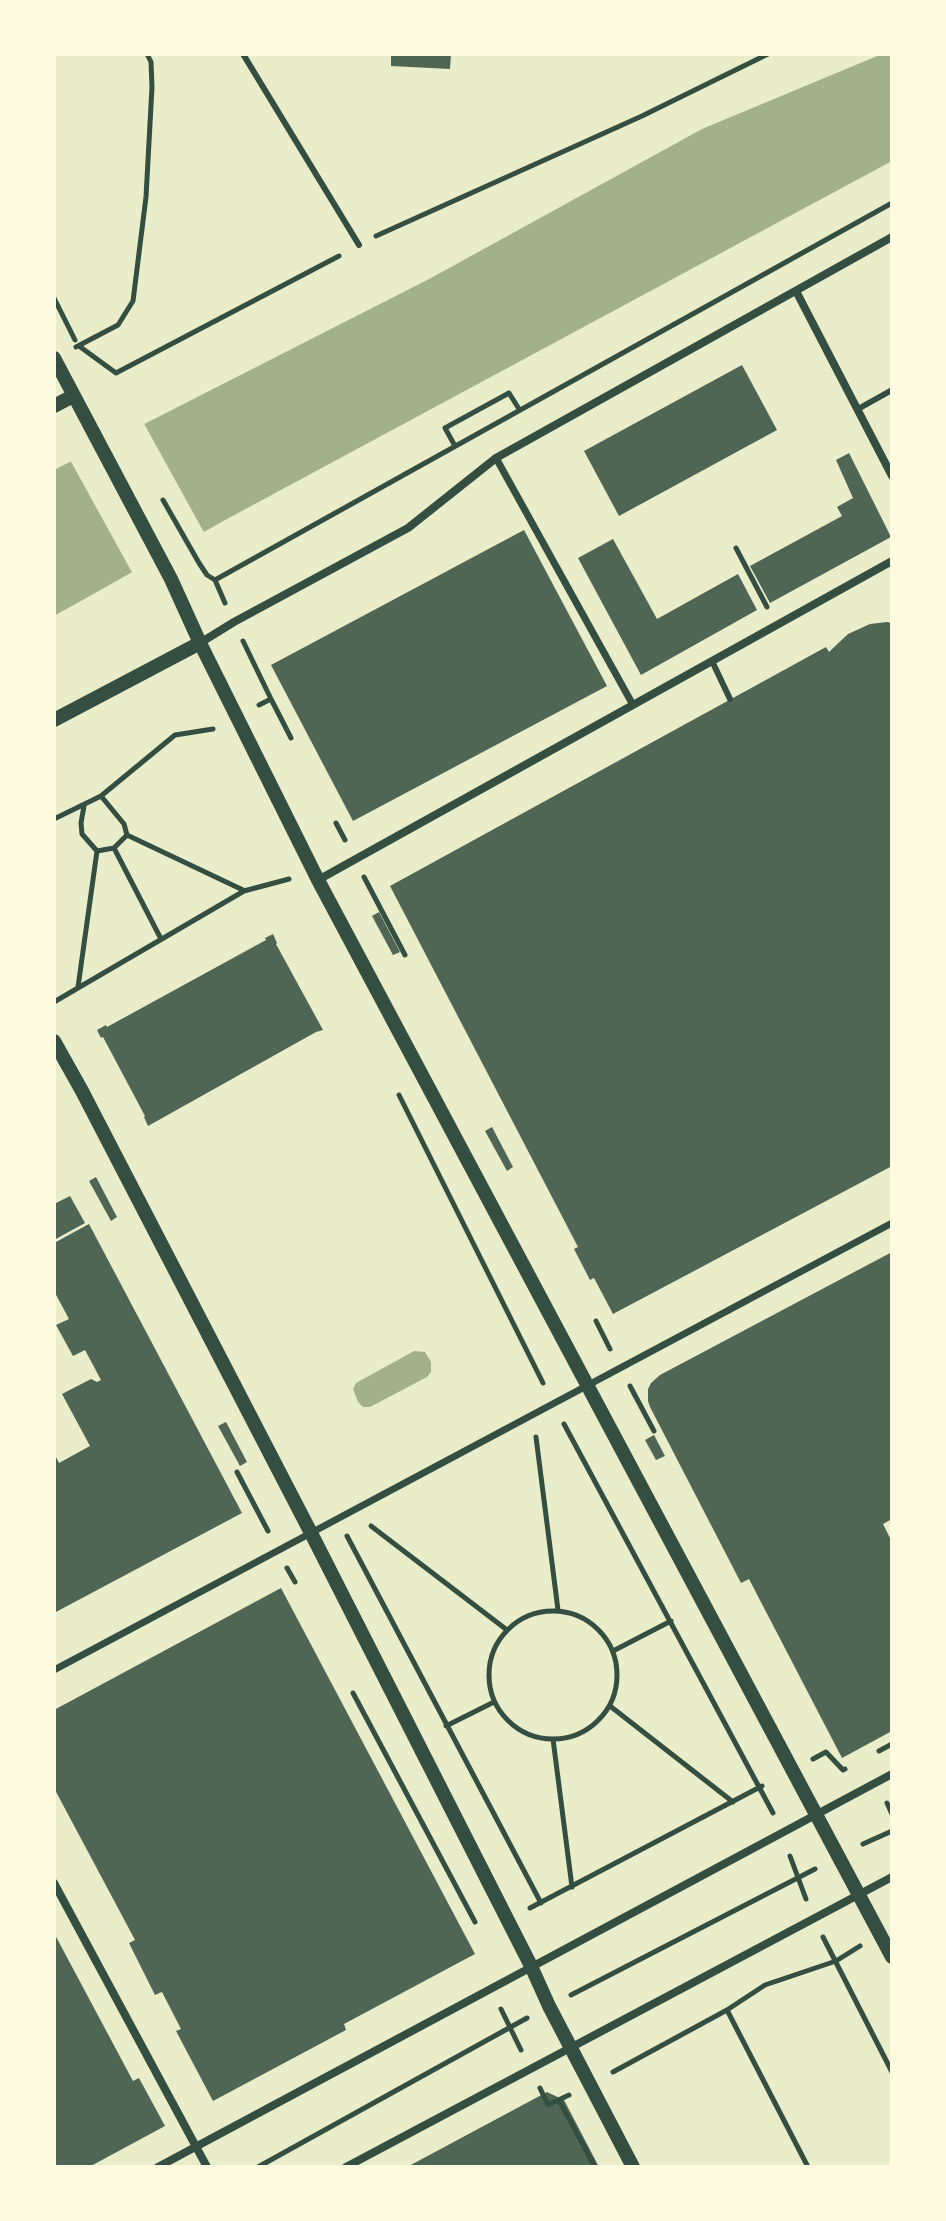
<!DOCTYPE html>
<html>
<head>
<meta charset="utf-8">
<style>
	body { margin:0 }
	#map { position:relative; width:946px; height:2221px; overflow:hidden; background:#e9edc9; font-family:Overpass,sans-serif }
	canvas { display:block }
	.frame { position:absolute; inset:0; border:56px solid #fefae0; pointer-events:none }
</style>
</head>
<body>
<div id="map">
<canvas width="946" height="2221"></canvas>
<div class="frame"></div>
</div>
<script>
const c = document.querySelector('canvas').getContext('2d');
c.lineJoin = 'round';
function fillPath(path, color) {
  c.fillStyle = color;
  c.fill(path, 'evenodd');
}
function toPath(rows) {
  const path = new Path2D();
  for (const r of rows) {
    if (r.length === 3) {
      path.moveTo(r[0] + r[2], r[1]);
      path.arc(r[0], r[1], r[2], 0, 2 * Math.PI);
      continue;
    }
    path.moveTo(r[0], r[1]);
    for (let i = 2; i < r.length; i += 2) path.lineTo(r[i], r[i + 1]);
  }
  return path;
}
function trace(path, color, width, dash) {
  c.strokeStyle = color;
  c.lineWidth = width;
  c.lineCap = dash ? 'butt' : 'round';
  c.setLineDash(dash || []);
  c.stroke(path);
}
fillPath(toPath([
	[882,54,892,54,892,161,227,519,54,616,54,470,431,278,702,129],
	[414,1351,425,1352,431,1362,431,1372,427,1377,370,1407,363,1407,358,1402,353,1389,356,1383]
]), '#a3b18a');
fillPath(toPath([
	[142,420,206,536,134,576,69,458]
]), '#e9edc9');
fillPath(toPath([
	[391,54,451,54,450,69,391,66],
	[742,365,777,430,619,516,584,451],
	[849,453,891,537,770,603,750,566,842,516,837,507,853,498,836,460],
	[524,530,607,686,353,821,271,665],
	[613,539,657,619,738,574,757,610,641,675,578,558],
	[887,622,892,623,892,1166,613,1314,594,1278,590,1280,574,1249,578,1247,390,886,826,647,829,652,848,634,870,624],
	[379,912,400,952,393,955,372,916],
	[273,934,277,943,276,944,323,1030,316,1032,148,1126,144,1117,145,1116,103,1037,101,1038,97,1030,106,1025,107,1027,266,940,265,938],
	[492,1127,513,1167,507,1171,485,1131],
	[96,1177,117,1217,111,1221,89,1181],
	[70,1196,85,1223,54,1240,54,1204],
	[89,1224,242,1513,54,1613,54,1453,59,1463,90,1446,62,1394,91,1379,97,1382,101,1380,85,1350,73,1356,56,1325,69,1319,54,1291,54,1243],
	[892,1252,892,1519,883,1524,892,1542,892,1731,842,1758,749,1579,741,1583,650,1407,648,1401,648,1389,651,1383,660,1375],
	[226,1422,247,1462,240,1466,218,1426],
	[654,1435,665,1456,656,1460,645,1440],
	[281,1588,475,1954,344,2024,346,2030,213,2101,176,2031,181,2029,162,1992,155,1995,129,1943,135,1940,54,1788,54,1710],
	[54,1933,133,2081,139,2078,165,2126,89,2167,54,2167],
	[547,2092,564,2100,599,2167,407,2167]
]), '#4f6655');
trace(toPath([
	[376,236,642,116,768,54],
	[54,298,75,340],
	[79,346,116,373,339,256],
	[76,347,118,325,133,301,146,197,152,87,151,62,147,54],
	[455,446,445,428,509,393,519,409],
	[163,500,199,563,207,575,215,580,225,603],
	[736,548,767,607],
	[215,580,892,203],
	[243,641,271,699,259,705],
	[271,699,291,738],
	[84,806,81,823,82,834,97,851,114,848,127,835,124,824,101,796],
	[54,819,101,796,175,735,213,729],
	[336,823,345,840],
	[127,835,243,890],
	[114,848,161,939],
	[364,877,405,955],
	[78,987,97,851],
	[54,1002,244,891,289,879],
	[399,1095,543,1383],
	[596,1321,610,1349],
	[630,1386,654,1431],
	[564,1424,773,1813],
	[536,1437,558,1610],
	[237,1472,268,1531],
	[371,1526,507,1630],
	[347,1536,541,1903],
	[287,1568,295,1582],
	[553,1675,64],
	[613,1651,671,1621],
	[353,1693,475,1922],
	[610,1706,733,1802],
	[446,1726,494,1702],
	[553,1739,572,1887],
	[879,1751,892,1744],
	[813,1759,826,1752,843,1770,845,1769],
	[887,1803,892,1814],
	[863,1844,892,1831],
	[790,1856,806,1899],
	[530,1908,762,1786],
	[823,1937,892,2072],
	[571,1995,815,1869],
	[501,2009,521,2050],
	[727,2010,808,2167],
	[613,2072,727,2010,765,1985,836,1961,860,1946],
	[540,2088,548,2105,569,2095],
	[559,2100,595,2167],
	[258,2167,527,2018]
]), '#344e41', 5);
trace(toPath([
	[243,54,359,245],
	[858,409,892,390],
	[712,661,730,699]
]), '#344e41', 6);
trace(toPath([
	[496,458,633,705],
	[54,1670,892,1223]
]), '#344e41', 7);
trace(toPath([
	[796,291,892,476],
	[200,643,234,622,408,528,496,458,892,237],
	[318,880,892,561],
	[54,1883,207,2167],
	[158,2167,892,1774],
	[346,2167,892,1877]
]), '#344e41', 8);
trace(toPath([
	[54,358,171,579,200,643,318,880,892,1957],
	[54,406,73,396],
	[54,720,200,643],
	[54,1041,82,1091,311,1533,531,1966,549,2006,633,2167]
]), '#344e41', 14);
</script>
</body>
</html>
